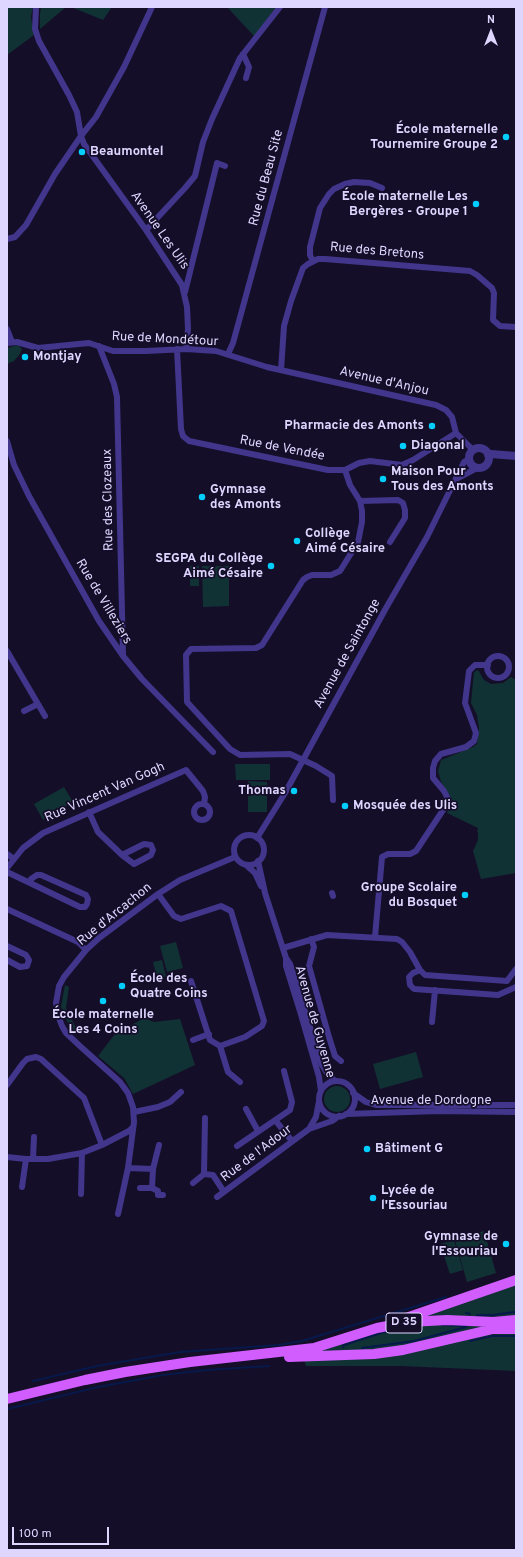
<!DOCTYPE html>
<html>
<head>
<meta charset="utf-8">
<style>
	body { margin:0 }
	#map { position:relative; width:523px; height:1557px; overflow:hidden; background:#150e29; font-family:Overpass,sans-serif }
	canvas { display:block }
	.frame { position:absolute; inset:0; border:8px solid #dfd6ff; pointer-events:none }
	.north { position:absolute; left:471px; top:12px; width:40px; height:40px; -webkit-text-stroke:3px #150e29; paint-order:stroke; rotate:0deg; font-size:11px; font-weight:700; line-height:16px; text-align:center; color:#dfd6ff }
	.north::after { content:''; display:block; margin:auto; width:14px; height:18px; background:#dfd6ff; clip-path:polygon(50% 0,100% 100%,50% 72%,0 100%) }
	.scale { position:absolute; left:12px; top:1527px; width:97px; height:18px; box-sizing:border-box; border:2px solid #dfd6ff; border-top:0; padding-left:5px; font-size:12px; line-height:14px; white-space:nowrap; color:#dfd6ff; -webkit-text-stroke:3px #150e29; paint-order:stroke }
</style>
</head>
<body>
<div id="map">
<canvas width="523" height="1557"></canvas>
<div class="frame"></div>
<div class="north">N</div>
<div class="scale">100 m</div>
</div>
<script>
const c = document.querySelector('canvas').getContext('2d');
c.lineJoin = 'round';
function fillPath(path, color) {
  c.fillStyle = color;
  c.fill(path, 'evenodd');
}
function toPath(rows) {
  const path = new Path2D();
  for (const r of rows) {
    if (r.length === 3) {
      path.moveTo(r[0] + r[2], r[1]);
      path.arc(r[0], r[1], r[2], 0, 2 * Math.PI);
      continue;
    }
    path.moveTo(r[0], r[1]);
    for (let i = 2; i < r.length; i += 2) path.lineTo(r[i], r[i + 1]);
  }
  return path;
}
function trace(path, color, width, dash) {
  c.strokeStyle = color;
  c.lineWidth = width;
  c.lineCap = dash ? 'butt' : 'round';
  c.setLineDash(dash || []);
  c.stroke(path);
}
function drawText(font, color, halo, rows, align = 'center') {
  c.font = font + ' Overpass,sans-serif';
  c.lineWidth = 3.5;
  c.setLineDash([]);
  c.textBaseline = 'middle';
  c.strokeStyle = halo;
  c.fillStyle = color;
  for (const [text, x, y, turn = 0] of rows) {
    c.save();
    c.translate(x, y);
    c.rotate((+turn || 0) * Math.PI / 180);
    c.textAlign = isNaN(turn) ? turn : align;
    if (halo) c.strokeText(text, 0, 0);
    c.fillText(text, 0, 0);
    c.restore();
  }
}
fillPath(toPath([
	[7,7,33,7,31,17,34,35,7,55],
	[41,7,66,7,40,29,40,14],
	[71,7,112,7,103,20],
	[227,7,277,7,254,36],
	[18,345,22,349,20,354,14,361,7,364,7,348],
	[190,566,199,566,199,586,190,586],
	[202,566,229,566,229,606,203,607],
	[478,670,484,680,491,684,503,683,511,677,516,680,516,873,481,879,473,851,478,840,478,833,477,832,478,828,447,813,452,799,441,782,438,771,441,760,473,747,477,744,479,729,477,715,471,703,474,672],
	[235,764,270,764,270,780,236,780],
	[248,781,267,782,267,812,248,812],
	[64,787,73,802,43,820,34,804],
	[176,942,183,968,167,972,160,946],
	[162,960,166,977,157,979,153,962],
	[65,985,69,987,66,1008,77,1030,72,1033,61,1007],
	[144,1018,154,1022,180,1019,195,1065,133,1094,124,1078,98,1056,115,1034],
	[416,1052,423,1077,380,1089,373,1064],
	[337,1099,13],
	[484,1231,496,1273,467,1282,455,1240],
	[454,1240,463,1270,450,1274,440,1244],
	[516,1283,516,1316,414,1319],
	[412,1323,493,1325,402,1347,315,1355,322,1348],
	[516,1333,516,1371,401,1366,306,1366,304,1360,483,1335]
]), '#113234');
trace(toPath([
	[466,1313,470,1314],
	[477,1315,493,1315,515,1312],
	[442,1325,467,1326],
	[470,1341,492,1336,516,1336],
	[343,1347,344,1345,384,1332,418,1326],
	[362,1348,414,1341,466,1327],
	[33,1381,97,1366,180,1352,279,1345,302,1341,446,1297],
	[7,1409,98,1387,163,1375,207,1370,269,1366]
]), '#06194a', 2);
trace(toPath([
	[36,7,35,29,39,41,69,95,77,112,81,136,84,144,146,230,182,285,187,307,188,329,186,349],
	[243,54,249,67,246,78],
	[146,230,185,188,195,176,203,142,212,119,240,58,280,7],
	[7,239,15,237,26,225,55,174,81,136,96,117,124,67,152,7],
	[313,261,310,255,310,247,320,208,329,194,334,189,345,184,354,182,370,183,382,188],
	[185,292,217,163,225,166],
	[7,329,12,342],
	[7,343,17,342,38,348,89,343,113,351,146,351,186,349,216,351,267,367,436,405,446,410,452,417,456,433,473,450],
	[99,346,114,384,117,397,123,655],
	[177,349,181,429,183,436,189,441,328,470,345,470,359,463,370,461,402,465,413,460,456,433],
	[228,354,233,343,325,7],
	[281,370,284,326,291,301,303,268,308,264,318,259,325,259,470,271,477,275,492,288,494,293,493,320,500,326,516,327],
	[7,441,14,465,29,496,99,621,123,656,142,679,213,752],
	[456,479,477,468],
	[360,501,398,500,403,503,405,510,405,518,390,542],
	[7,651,45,716],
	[498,667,11],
	[24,711,38,704],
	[333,800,332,776,316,766,290,754,240,755,230,749,187,702,186,655,191,649,256,648,262,645,303,580,307,577,312,575,331,575,340,571,358,542,362,522,362,511,360,501,350,485,345,470],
	[202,812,8],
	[89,812,98,832,122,855,144,844,151,845,153,850,151,855,134,864,122,855],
	[249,850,15],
	[257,838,285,793,386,608,427,537,464,462,469,459],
	[7,854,14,859],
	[258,861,265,893,286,958,290,964,322,1065,327,1073,335,1081],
	[246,865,255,873,261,886],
	[7,868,23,848,43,833,186,770,203,791,205,797,204,804],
	[7,872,30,883],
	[37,875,41,875,86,895,88,899,87,904,85,907,80,907,30,883,31,879,37,875],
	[332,893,333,896],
	[158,894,174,916,181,919,221,906,231,911,264,1021,262,1026,245,1037,220,1046,210,1040,191,981],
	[7,909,78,942,86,950],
	[375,937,382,857,388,854,410,854,416,851,449,801,444,791,433,778,433,768,435,761,441,754,466,747,474,741,476,733,465,703,469,671,475,665,488,665],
	[311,939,314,947,309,966,329,1037,335,1056,341,1061],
	[7,946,26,955,29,960,27,966,20,967,7,960],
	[283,948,327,935,397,939,402,942,410,952,420,970,425,975,507,981,516,969],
	[286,958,286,966,300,1011,319,1077,321,1091],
	[420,970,413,973,409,977,410,985,414,989,498,995,516,987],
	[432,1022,435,990],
	[193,1040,209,1034],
	[220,1046,228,1072,240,1082],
	[337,1099,18],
	[7,1085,23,1063,27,1059,36,1057,41,1059,84,1098,102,1145],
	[353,1093,366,1102,376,1105,516,1105],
	[246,1109,258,1131],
	[134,1112,158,1107,170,1102,181,1092],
	[346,1114,439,1111,516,1112],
	[205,1118,204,1174,213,1175,224,1192],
	[275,1120,292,1141],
	[309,1129,316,1117,319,1101],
	[237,1146,290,1110,292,1102,284,1071],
	[7,1157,26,1159,48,1159,82,1153,102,1145,129,1131,132,1128],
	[33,1159,34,1137],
	[128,1168,153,1169],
	[193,1183,204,1174],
	[22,1187,26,1159],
	[140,1188,152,1188,153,1169,159,1145],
	[152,1188,158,1191,158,1195,163,1195],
	[81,1194,82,1153],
	[217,1197,309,1129,332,1121,339,1116],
	[118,1214,128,1168,134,1122,133,1107,128,1093,120,1082,81,1047,66,1033,62,1026,59,1018,56,1003,59,986,64,977,86,950,99,938,158,894,180,880,235,857]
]), '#41368b', 6);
trace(toPath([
	[479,458,10],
	[488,455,491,454,516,456]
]), '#41368b', 8);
trace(toPath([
	[406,1318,516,1280],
	[289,1357,374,1354,403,1350,493,1329,516,1329],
	[7,1399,85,1380,125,1372,190,1362,314,1348,377,1328,409,1322,447,1320,493,1322,516,1320]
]), '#d15dff', 10);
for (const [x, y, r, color] of [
	[506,137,4,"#02ceff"],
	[82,152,4,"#02ceff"],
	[476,204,4,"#02ceff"],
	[25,357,4,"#02ceff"],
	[432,426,4,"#02ceff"],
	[403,446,4,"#02ceff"],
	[383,479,4,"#02ceff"],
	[202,497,4,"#02ceff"],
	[297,541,4,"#02ceff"],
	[271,566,4,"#02ceff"],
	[294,791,4,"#02ceff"],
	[345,806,4,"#02ceff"],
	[465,895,4,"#02ceff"],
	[122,986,4,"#02ceff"],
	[103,1001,4,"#02ceff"],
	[367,1149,4,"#02ceff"],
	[373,1198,4,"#02ceff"],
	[506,1244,4,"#02ceff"]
]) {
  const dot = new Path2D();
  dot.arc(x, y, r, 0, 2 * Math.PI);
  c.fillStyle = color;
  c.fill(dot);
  trace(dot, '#150e29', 1.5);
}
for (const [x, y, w] of [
	[404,1323,36]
]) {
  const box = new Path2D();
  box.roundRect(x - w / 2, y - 10, w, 20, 3);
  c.fillStyle = '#150e29';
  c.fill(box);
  trace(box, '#dfd6ff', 1);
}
drawText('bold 12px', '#dfd6ff', null, [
	["D 35",404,1323]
]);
drawText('bold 13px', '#dfd6ff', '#150e29', [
	["École maternelle",498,130,"right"],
	["Tournemire Groupe 2",498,145,"right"],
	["Beaumontel",90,152],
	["École maternelle Les",468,197,"right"],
	["Bergères - Groupe 1",468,212,"right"],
	["Montjay",33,357],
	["Pharmacie des Amonts",424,426,"right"],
	["Diagonal",411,446],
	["Maison Pour",391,472],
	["Tous des Amonts",391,487],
	["Gymnase",210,490],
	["des Amonts",210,505],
	["Collège",305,534],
	["Aimé Césaire",305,549],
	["SEGPA du Collège",263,559,"right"],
	["Aimé Césaire",263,574,"right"],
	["Thomas",286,791,"right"],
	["Mosquée des Ulis",353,806],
	["Groupe Scolaire",457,888,"right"],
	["du Bosquet",457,903,"right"],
	["École des",130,979],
	["Quatre Coins",130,994],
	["École maternelle",103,1015,"center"],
	["Les 4 Coins",103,1030,"center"],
	["Bâtiment G",375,1149],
	["Lycée de",381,1191],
	["l'Essouriau",381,1206],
	["Gymnase de",498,1237,"right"],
	["l'Essouriau",498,1252,"right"]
], 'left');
drawText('13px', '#dfd6ff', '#150e29', [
	["Rue du Beau Site",267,178,-75],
	["Avenue Les Ulis",159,231,55],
	["Rue des Bretons",377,252,5],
	["Rue de Mondétour",165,340,3],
	["Avenue d'Anjou",384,382,13],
	["Rue de Vendée",282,449,11],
	["Rue des Clozeaux",109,500,-91],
	["Rue de Villeziers",103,602,59],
	["Avenue de Saintonge",348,654,-61],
	["Rue Vincent Van Gogh",105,793,-24],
	["Rue d'Arcachon",115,915,-39],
	["Avenue de Guyenne",314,1022,74],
	["Avenue de Dordogne",431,1101],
	["Rue de l'Adour",257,1154,-37]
]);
</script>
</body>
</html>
